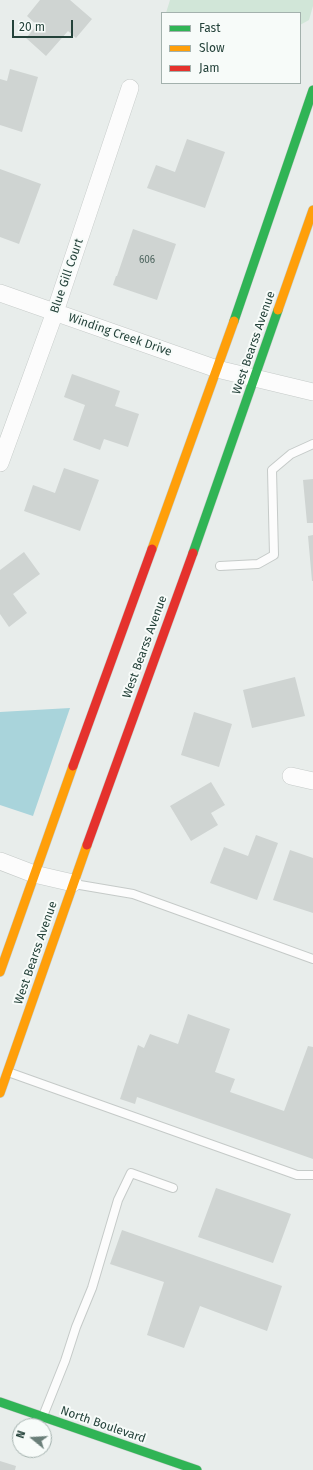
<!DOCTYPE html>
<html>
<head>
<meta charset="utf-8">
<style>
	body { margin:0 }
	#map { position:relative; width:313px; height:1470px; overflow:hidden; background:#e8edeb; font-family:"Fira Sans",sans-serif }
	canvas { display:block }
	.legend { position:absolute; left:161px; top:12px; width:140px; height:72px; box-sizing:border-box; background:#f7fbf9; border:1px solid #a3b1ad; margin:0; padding:5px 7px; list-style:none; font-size:12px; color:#24423a }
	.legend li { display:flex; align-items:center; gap:8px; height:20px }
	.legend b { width:20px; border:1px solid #a3b1ad }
	.north { position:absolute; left:12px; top:1418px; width:40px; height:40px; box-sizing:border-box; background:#f7fbf9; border:1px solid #a3b1ad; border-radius:50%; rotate:288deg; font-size:11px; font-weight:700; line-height:16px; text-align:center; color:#24423a }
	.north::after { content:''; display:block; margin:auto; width:14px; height:18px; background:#697e78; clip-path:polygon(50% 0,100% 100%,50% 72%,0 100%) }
	.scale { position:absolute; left:12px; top:20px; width:61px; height:18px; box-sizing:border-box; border:2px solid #24423a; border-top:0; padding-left:5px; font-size:12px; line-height:14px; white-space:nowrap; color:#24423a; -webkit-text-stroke:3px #f7fbf9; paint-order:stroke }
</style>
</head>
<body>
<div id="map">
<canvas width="313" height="1470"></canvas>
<ul class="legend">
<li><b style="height:5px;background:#30b455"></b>Fast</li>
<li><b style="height:5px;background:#ff9f0a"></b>Slow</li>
<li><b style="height:5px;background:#e5322d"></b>Jam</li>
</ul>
<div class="north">N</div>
<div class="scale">20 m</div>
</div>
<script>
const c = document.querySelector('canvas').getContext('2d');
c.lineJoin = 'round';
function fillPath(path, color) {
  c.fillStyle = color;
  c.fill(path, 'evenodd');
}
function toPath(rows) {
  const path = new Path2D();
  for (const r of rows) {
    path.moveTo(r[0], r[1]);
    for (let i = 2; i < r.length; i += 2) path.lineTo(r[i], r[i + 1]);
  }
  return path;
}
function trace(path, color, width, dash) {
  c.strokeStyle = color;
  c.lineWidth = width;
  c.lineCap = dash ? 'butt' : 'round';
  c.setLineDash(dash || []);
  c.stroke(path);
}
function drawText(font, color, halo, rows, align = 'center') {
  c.font = font + ' "Fira Sans",sans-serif';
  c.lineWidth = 4;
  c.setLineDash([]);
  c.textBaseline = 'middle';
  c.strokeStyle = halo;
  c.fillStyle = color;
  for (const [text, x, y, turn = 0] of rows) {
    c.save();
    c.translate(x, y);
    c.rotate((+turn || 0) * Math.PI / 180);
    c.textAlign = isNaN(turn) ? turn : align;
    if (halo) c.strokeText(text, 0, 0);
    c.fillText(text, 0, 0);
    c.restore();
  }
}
fillPath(toPath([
	[170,0,313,0,313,6,309,20,300,25,300,13,166,13]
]), '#d1e6d8');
fillPath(toPath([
	[70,708,33,816,0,805,0,712]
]), '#a9d4db');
fillPath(toPath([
	[40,0,70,0,92,19,76,38,68,31,46,56,26,38,37,25,27,16],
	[10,69,38,77,22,132,0,125,0,79,7,81],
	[187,139,225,152,205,208,147,188,156,165,175,172],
	[0,169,41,184,19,244,0,237],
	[133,229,176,244,157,300,113,285,116,276,117,276],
	[72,374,120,391,115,406,139,414,128,447,104,439,100,450,73,440,85,405,64,397],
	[64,468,99,480,80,531,24,511,33,485,55,493],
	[313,479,313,523,307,523,303,480],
	[313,535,313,581,312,581,308,536],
	[24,552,40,574,13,594,27,613,9,627,0,614,0,570],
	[295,677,305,716,252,728,243,690],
	[194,712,232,724,219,767,181,755],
	[211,782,225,805,211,813,218,825,191,841,170,806],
	[256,835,278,843,257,900,210,883,224,847,248,856],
	[290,850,313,858,313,913,273,900],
	[188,1014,230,1029,215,1072,235,1079,230,1092,284,1111,308,1046,313,1047,313,1159,137,1097,135,1104,120,1099,138,1045,144,1048,150,1034,178,1044],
	[216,1188,291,1214,273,1263,198,1237],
	[122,1230,282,1286,267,1331,200,1306,184,1348,147,1335,164,1282,110,1264],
	[0,1461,16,1466,15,1470,0,1470]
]), '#cfd4d2');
const lane = toPath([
	[220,566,258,564,274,555,272,470,291,454,313,444],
	[74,884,133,894,313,959],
	[8,1072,297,1175,313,1175],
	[43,1416,65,1361,76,1327,92,1288,118,1200,131,1173,173,1188]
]);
const street = toPath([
	[0,293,217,369,313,392],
	[0,463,55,312,130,88],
	[291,776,313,781],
	[0,861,34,874,73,883]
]);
const fast = toPath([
	[234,321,313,90],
	[193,553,278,310],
	[0,1402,197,1470]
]);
const slow = toPath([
	[278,310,313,210],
	[152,549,234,321],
	[0,972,73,766],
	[0,1093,87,845]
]);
const jam = toPath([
	[73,766,152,549],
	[87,845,193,553]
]);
trace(lane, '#c5cac8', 10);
trace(street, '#c5cac8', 18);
trace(fast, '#c3cbc8', 10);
trace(slow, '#c3cbc8', 10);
trace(jam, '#c3cbc8', 10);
trace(lane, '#fcfcfc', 8);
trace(street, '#fcfcfc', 17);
trace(fast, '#30b455', 9);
trace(slow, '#ff9f0a', 9);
trace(jam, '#e5322d', 9);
drawText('10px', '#506761', null, [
	["606",147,260]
]);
drawText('12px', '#24423a', '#f7fbf9', [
	["Blue Gill Court",67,276,-71],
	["Winding Creek Drive",120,335,19],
	["West Bearss Avenue",254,343,-71],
	["West Bearss Avenue",145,647,-70],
	["West Bearss Avenue",36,953,-71],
	["North Boulevard",103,1425,19]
]);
</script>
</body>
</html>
